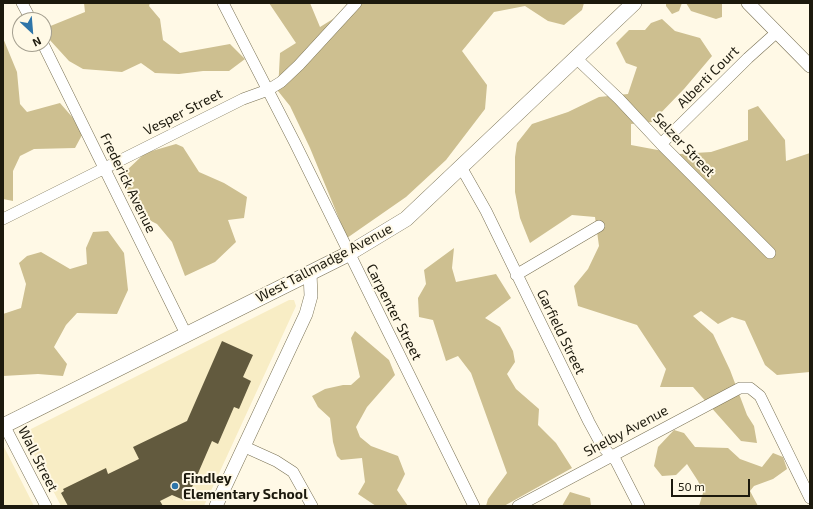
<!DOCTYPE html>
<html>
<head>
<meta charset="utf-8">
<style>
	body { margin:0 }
	#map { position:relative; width:813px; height:509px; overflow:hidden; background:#fff9e6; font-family:"Exo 2",sans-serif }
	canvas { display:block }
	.frame { position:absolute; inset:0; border:4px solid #1c190d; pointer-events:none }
	.north { position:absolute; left:12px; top:12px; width:40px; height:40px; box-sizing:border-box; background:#fff9e6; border:1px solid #a49f8f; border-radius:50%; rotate:154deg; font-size:11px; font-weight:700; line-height:16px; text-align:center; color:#1c190d }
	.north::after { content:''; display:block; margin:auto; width:14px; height:18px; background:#2e75a9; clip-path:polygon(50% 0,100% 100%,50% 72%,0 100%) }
	.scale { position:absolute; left:671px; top:479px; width:79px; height:18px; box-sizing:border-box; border:2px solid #1c190d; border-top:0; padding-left:5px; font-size:12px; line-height:14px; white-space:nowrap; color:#1c190d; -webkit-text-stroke:3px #fff9e6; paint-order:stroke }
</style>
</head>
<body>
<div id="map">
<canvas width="813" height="509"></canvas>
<div class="frame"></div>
<div class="north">N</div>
<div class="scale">50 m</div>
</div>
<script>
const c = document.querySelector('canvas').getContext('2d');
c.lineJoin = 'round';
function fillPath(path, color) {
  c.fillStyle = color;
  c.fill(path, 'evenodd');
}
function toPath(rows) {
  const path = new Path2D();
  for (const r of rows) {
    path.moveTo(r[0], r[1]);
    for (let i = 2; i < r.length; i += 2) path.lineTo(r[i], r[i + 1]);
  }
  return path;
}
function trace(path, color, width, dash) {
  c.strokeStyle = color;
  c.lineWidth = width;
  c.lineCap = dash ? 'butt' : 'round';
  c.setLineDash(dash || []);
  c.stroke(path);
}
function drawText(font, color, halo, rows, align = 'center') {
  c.font = font + ' "Exo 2",sans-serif';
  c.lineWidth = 4;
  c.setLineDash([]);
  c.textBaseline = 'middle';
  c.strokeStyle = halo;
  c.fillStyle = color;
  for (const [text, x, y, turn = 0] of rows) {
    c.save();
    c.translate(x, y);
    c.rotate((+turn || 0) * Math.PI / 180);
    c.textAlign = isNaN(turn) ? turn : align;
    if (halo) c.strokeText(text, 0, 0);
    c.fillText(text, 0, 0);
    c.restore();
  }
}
fillPath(toPath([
	[289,300,294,300,296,306,204,506,61,506,23,433],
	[3,444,4,447,34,506,3,506]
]), '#f8edc5');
fillPath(toPath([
	[84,3,150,3,149,6,160,19,163,40,180,53,230,44,245,59,229,71,203,71,179,74,155,73,141,63,122,72,83,69,69,61,48,38,48,27,85,12],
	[269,3,310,3,320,27,359,3,584,3,582,10,564,25,548,21,525,6,494,12,462,51,487,85,485,109,446,160,406,197,347,238,310,148,290,106,278,91,280,53,296,43],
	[666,3,682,3,679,11,672,14,666,6],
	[686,3,722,3,722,17,716,19,691,11],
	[662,19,675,31,700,38,712,56,684,89,652,122,631,124,631,145,679,154,711,152,748,140,748,110,758,106,785,140,786,161,810,153,810,372,777,375,765,365,745,321,732,317,718,324,701,311,693,316,713,334,730,370,747,415,754,426,757,443,741,441,693,387,660,387,666,369,637,325,578,306,574,286,588,269,599,246,595,217,572,215,530,243,520,218,515,192,515,157,517,143,532,124,568,112,599,97,628,94,637,67,626,63,616,43,629,30,645,30,651,23],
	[3,38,17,72,20,104,27,112,60,103,73,118,82,135,75,148,34,149,20,156,13,171,13,201,3,199],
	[176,144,183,147,199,172,224,183,247,197,244,218,228,220,236,242,215,262,185,276,172,242,157,224,143,217,134,208,125,189,124,173,145,153],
	[108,231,124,253,128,290,117,314,77,313,66,325,54,347,67,364,63,376,38,374,3,376,3,314,21,308,26,284,19,263,27,256,41,252,70,269,87,264,86,248,93,232],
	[454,248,452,268,456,282,496,274,511,298,485,318,500,327,513,351,515,362,507,374,516,389,539,409,538,425,556,443,572,468,504,506,486,506,488,499,507,473,471,373,458,356,446,361,433,320,419,317,418,298,426,284,424,270],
	[355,331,389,360,395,375,367,407,356,427,360,437,371,446,398,456,405,474,397,490,408,506,376,506,358,494,365,482,362,458,341,460,337,456,333,442,330,418,318,407,312,396,325,389,343,385,351,385,360,377,351,338],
	[674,430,684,433,695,447,728,448,740,459,762,467,773,453,783,457,787,469,773,479,754,486,750,491,758,506,699,506,703,493,698,481,687,464,676,475,662,476,654,466,658,447],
	[570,492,590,498,591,506,562,506]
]), '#cdbf90');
fillPath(toPath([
	[222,341,253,355,243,377,251,381,239,409,234,407,218,444,212,441,186,501,172,495,160,501,163,506,68,506,61,493,64,491,63,489,106,468,108,474,139,459,133,447,187,421]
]), '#625a3e');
const minor = toPath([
	[22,3,31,20],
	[223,3,295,143,474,506],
	[43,44,186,334],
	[577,59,619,99,661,144,770,253],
	[661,144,748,58,777,32],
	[461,167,486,211,589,422,602,446,616,461,639,506],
	[3,219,243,99,268,90,281,82,299,65,356,3],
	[516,275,599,226],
	[4,425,46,506],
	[245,447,276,461,293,472,312,506],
	[518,506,740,388,750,388,760,396,810,498]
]);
const tertiary = toPath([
	[748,3,810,66],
	[216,506,306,314,311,296,310,273]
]);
const secondary = toPath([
	[3,426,310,273,348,254,406,219,634,3]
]);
trace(minor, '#797154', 12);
trace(tertiary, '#797154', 14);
trace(secondary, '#797154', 16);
trace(minor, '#fff', 11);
trace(tertiary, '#fff', 13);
trace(secondary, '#fff', 15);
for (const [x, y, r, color] of [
	[175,486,4,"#2e75a9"]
]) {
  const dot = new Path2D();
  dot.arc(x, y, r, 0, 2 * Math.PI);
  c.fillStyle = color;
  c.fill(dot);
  trace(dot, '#fff9e6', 1.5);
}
drawText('14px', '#1c190d', '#fff9e6', [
	["Alberti Court",708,77,-45],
	["Vesper Street",183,112,-27],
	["Selzer Street",684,145,46],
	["Frederick Avenue",128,183,64],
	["West Tallmadge Avenue",324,263,-28],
	["Carpenter Street",394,312,63],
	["Garfield Street",561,332,64],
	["Shelby Avenue",626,431,-28],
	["Wall Street",38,459,63]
]);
drawText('bold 14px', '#1c190d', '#fff9e6', [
	["Findley",183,478],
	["Elementary School",183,494]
], 'left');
</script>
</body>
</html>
